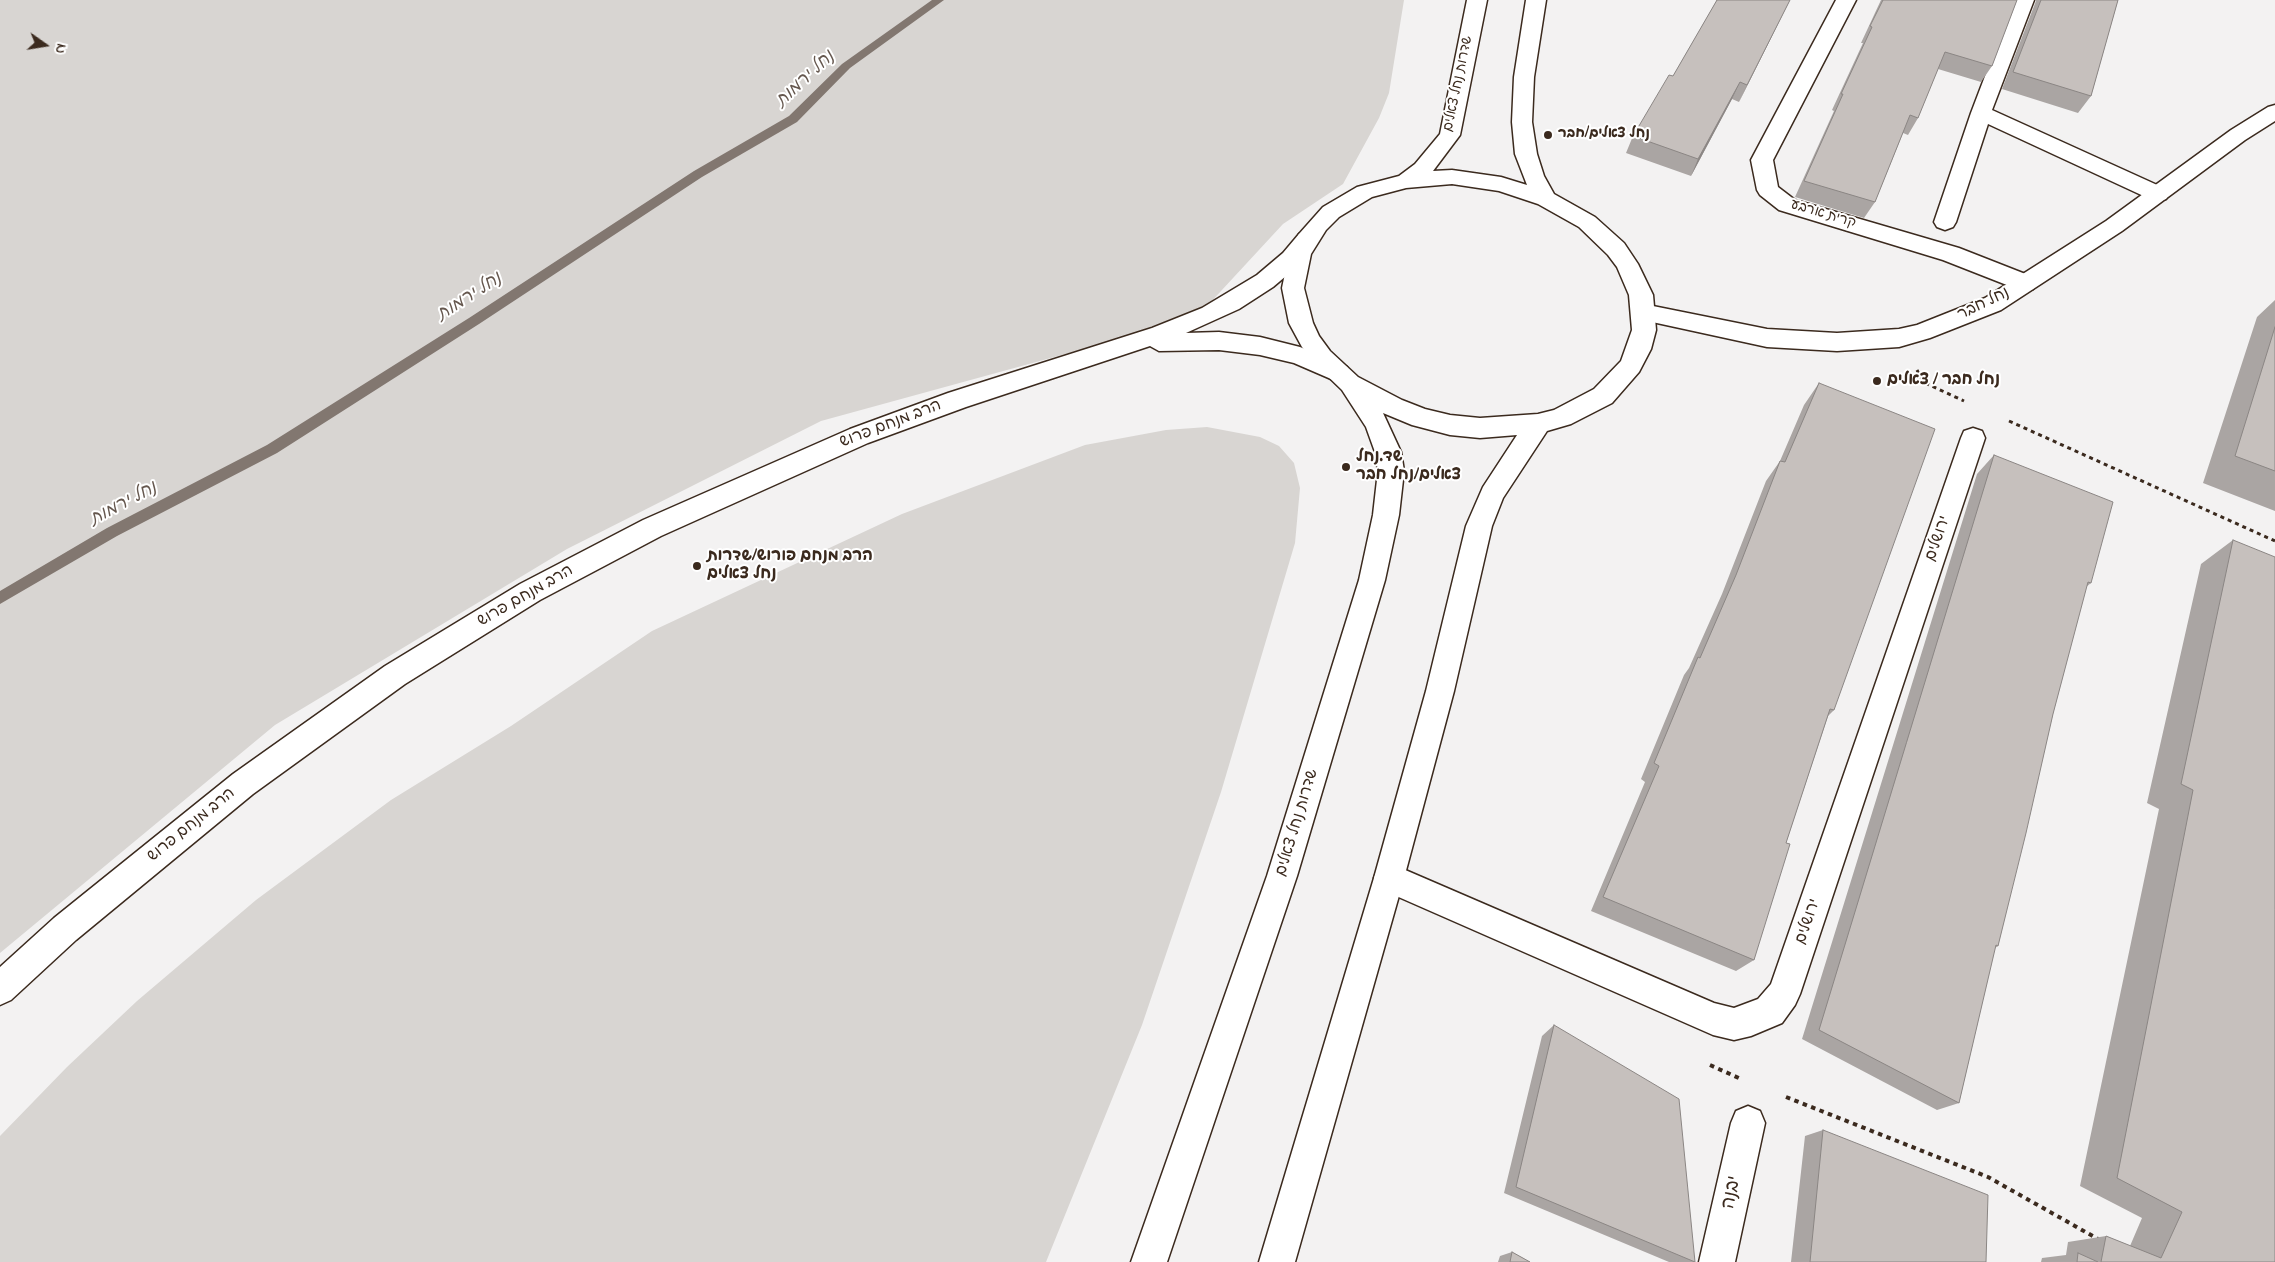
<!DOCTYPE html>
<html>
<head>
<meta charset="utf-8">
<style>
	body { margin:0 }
	#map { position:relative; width:2275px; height:1262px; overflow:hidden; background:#f3f2f2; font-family:"Indie Flower",sans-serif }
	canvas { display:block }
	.north { position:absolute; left:20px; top:20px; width:50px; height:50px; -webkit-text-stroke:4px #fff; paint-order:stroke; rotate:103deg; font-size:14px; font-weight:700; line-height:20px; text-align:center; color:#3b2a1e }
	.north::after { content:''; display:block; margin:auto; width:18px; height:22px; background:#3b2a1e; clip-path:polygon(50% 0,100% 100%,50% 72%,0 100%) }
</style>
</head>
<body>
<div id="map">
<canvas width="2275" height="1262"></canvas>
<div class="north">N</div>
</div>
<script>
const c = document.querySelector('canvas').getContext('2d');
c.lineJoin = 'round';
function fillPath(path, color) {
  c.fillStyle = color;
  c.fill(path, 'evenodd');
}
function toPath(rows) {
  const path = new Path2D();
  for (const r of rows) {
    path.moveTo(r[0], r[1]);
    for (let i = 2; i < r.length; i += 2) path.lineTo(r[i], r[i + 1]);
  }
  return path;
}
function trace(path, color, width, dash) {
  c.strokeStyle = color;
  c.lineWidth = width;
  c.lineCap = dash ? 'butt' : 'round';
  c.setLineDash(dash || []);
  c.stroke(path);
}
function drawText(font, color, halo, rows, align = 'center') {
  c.font = font + ' "Indie Flower","Playpen Sans Hebrew",sans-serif';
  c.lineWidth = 4;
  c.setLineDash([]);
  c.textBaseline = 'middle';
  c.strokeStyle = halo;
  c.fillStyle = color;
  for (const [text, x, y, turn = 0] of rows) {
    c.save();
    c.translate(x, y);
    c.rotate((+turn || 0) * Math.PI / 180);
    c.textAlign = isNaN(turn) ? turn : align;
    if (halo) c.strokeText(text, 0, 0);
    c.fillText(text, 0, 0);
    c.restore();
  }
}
fillPath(toPath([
	[0,0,1404,0,1389,93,1379,118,1343,184,1283,224,1209,304,1120,339,821,421,567,549,275,725,0,953],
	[1207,427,1260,437,1279,446,1294,463,1300,488,1295,543,1221,792,1142,1025,1046,1262,0,1262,0,1136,67,1067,137,1001,256,900,391,800,511,726,652,631,902,514,1085,445,1166,430]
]), '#d8d5d2');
fillPath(toPath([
	[932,0,944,0,850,68,797,122,702,177,479,324,277,453,117,536,0,604,0,591,107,528,267,445,469,318,694,171,789,116,842,64,932,0]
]), '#827770');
const service = toPath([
	[1973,428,1982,431,1985,438,1800,994,1795,1005,1782,1023,1751,1036,1734,1040,1713,1035,1378,888,1374,878,1378,868,1389,863,1714,1003,1734,1008,1758,999,1771,984,1961,438,1964,431,1973,428]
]);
const minor = toPath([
	[1836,0,1856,0,1773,160,1778,187,1795,200,1959,248,2033,277,2036,283,2033,289,2025,291,2017,289,1943,260,1779,210,1760,195,1757,190,1751,160,1836,0],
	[2014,0,2034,0,1992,110,2166,189,2169,194,2166,199,2158,201,2150,199,1988,124,1956,222,1953,227,1945,230,1937,227,1934,222,1971,113,2014,0],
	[1748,1106,1760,1111,1765,1123,1735,1262,1699,1262,1731,1123,1736,1111,1748,1106]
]);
const tertiary = toPath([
	[2275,105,2275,121,2245,140,2122,231,2001,310,1930,338,1899,347,1837,351,1767,347,1643,320,1635,318,1631,312,1635,306,1643,304,1767,329,1837,333,1899,329,1917,325,1985,298,2106,221,2231,130,2268,107,2275,105],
	[1307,231,1315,234,1318,239,1315,244,1299,265,1273,287,1239,309,1186,333,1219,332,1260,337,1300,347,1347,367,1350,373,1347,379,1338,382,1294,363,1260,355,1219,350,1159,351,1150,346,966,407,868,443,661,536,540,600,405,684,253,794,76,940,11,1000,0,1005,0,967,54,918,233,774,385,666,520,584,643,520,850,429,948,393,1152,328,1202,308,1257,275,1283,253,1299,234,1307,231]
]);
const secondary = toPath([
	[1467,0,1487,0,1460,135,1433,171,1452,170,1501,177,1527,185,1515,154,1512,122,1514,77,1526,0,1546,0,1534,77,1532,122,1537,154,1544,176,1554,194,1595,217,1624,243,1638,264,1653,295,1656,330,1651,349,1639,372,1612,403,1571,424,1547,431,1503,498,1492,526,1454,691,1404,878,1295,1262,1259,1262,1374,878,1426,691,1466,526,1483,487,1517,435,1480,438,1450,435,1412,425,1383,413,1401,452,1404,471,1399,515,1385,580,1297,876,1167,1262,1131,1262,1267,876,1359,580,1373,515,1378,471,1375,452,1366,427,1342,390,1314,363,1302,347,1289,323,1282,288,1289,254,1299,234,1323,207,1357,187,1399,176,1415,164,1440,134,1467,0],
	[1452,184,1499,191,1538,204,1579,227,1608,255,1617,267,1629,295,1632,330,1621,361,1594,389,1554,410,1538,414,1480,418,1450,415,1425,409,1402,400,1358,377,1330,351,1319,336,1313,323,1304,288,1311,254,1326,230,1339,217,1372,197,1406,188,1452,184]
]);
trace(service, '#3b2a1e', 3);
trace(minor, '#3b2a1e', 3);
trace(tertiary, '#3b2a1e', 3);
trace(secondary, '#3b2a1e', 3);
trace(toPath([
	[1917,370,1923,382,1964,401],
	[2009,421,2275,541]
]), '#3b2a1e', 3, [4, 4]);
trace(toPath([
	[1710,1065,1741,1079],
	[1786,1097,1988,1177,2098,1239]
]), '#3b2a1e', 4, [4.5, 4.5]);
fillPath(service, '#fff');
fillPath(minor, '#fff');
fillPath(tertiary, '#fff');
fillPath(secondary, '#fff');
fillPath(toPath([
	[1717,0,1790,0,1739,102,1732,99,1691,176,1626,153,1633,136,1673,76],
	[1881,0,2017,0,1992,66,1981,82,1938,69,1918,118,1908,135,1903,133,1875,202,1864,218,1795,197,1834,111,1832,110,1863,43,1861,43],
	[2035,0,2118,0,2091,96,2078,113,2002,89,2036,1],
	[2275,300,2275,511,2203,483,2257,317],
	[1819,383,1834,710,1828,716,1786,843,1754,960,1736,971,1591,911,1645,782,1641,779,1684,675,1689,668,1722,594,1766,481,1780,461,1804,405],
	[1994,455,2091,583,2086,587,2053,714,1998,946,1995,948,1959,1103,1937,1110,1802,1039,1977,474],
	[2233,540,2275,1262,2041,1262,2042,1258,2066,1255,2068,1242,2106,1236,2130,1246,2142,1218,2080,1186,2159,809,2147,803,2201,564],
	[1554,1025,1695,1262,1669,1262,1504,1193,1542,1036],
	[1823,1130,1986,1262,1791,1262,1805,1136],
	[1512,1252,1530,1262,1498,1262,1500,1256]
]), '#aaa5a3');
fillPath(toPath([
	[1790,0,1739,102,1747,85],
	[1740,82,1732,99,1691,176,1698,159]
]), '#8b8684');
const building = toPath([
	[1717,0,1790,0,1747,85,1740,82,1698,159,1633,136,1669,75,1673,76,1717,0],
	[1883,0,2017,0,1992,66,1945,52,1918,118,1910,115,1875,202,1804,181,1843,94,1841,94,1872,27,1870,26,1883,0],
	[2041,0,2118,0,2091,96,2013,72,2041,0],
	[2275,327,2275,471,2235,456,2275,327],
	[1819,383,1935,429,1834,710,1830,709,1786,843,1790,844,1754,960,1603,897,1659,766,1654,763,1698,657,1700,658,1736,575,1780,461,1785,462,1819,383],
	[1994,455,2113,502,2091,583,2088,582,2053,714,2026,833,1998,946,1996,945,1959,1103,1819,1030,1994,455],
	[2233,540,2275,557,2275,1262,2101,1262,2106,1236,2161,1258,2182,1212,2117,1178,2193,790,2181,784,2233,540],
	[1554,1025,1679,1099,1695,1262,1516,1187,1554,1025],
	[1823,1130,1988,1195,1986,1262,1810,1262,1823,1130],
	[1512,1252,1530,1262,1510,1262,1512,1252],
	[2078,1253,2098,1262,2077,1262,2078,1253]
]);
fillPath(building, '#c6c0bd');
trace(building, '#8b8684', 1);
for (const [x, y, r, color] of [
	[1548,135,5,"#3b2a1e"],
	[1877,381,5,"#3b2a1e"],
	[1346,467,5,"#3b2a1e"],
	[697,566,5,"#3b2a1e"]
]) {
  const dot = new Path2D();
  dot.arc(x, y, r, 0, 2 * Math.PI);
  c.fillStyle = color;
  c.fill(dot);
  trace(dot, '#fff', 2);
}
drawText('14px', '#3b2a1e', '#fff', [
	["שדרות נחל צאלים",1459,84,-78],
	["קרית ארבע",1823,215,17]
]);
drawText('bold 14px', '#3b2a1e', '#fff', [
	["נחל צאלים/חבר",1558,135]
], 'left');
drawText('16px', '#3b2a1e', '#fff', [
	["נחל חבר",1984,305,-26],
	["הרב מנחם פרוש",891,425,-21],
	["ירושלים",1939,539,-71],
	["הרב מנחם פרוש",526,597,-30],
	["שדרות נחל צאלים",1298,823,-73],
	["הרב מנחם פרוש",192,826,-39],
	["ירושלים",1809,922,-71]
]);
drawText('bold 16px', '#3b2a1e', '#fff', [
	["נחל חבר / צאלים",1887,381],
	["שד.נחל",1356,458],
	["צאלים/נחל חבר",1356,476],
	["הרב מנחם פורוש/שדרות",707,557],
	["נחל צאלים",707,575]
], 'left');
drawText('italic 18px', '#65574e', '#fff', [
	["נחל ירמות",806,80,-43],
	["נחל ירמות",470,298,-33],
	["נחל ירמות",124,505,-28]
]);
drawText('19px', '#3b2a1e', '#fff', [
	["יבנה",1733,1193,-78]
]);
</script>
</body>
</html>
